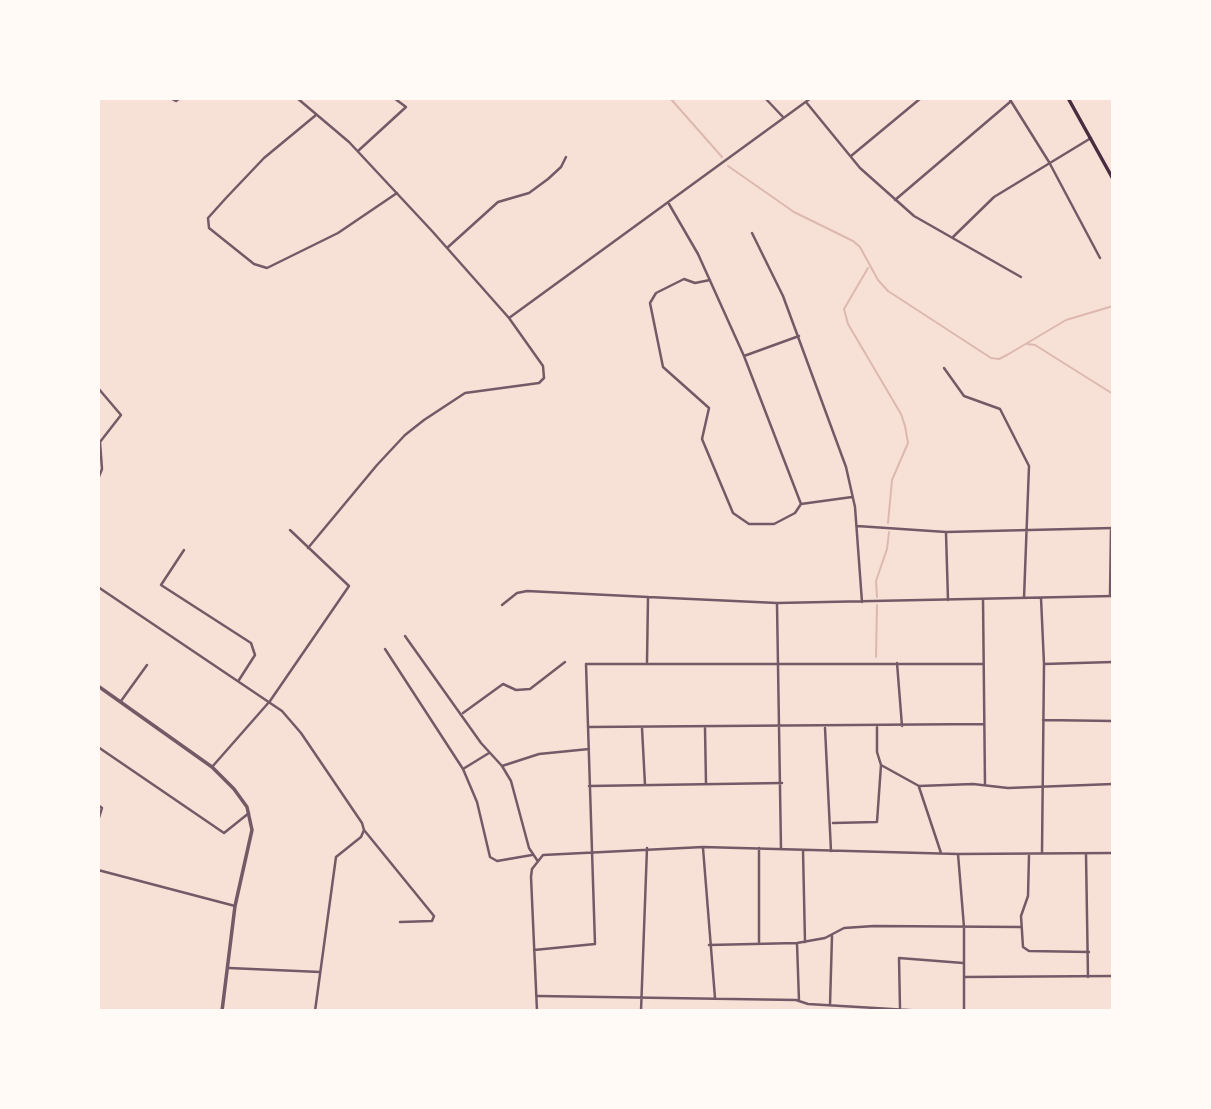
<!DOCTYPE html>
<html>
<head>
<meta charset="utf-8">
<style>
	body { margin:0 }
	#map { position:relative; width:1211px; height:1109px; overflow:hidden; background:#f7e1d7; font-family:Jost,sans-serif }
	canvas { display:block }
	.frame { position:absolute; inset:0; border:100px solid #fffaf5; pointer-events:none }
</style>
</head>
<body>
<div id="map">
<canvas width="1211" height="1109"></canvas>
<div class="frame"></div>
</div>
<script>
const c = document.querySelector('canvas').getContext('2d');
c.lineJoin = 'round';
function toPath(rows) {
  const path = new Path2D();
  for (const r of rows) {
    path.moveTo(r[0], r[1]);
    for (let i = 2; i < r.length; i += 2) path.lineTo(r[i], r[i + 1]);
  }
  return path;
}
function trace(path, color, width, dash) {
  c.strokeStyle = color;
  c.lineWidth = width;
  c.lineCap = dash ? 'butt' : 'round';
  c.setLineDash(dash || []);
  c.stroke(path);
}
trace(toPath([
	[670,98,722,157],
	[728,166,794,212,853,241,860,247,878,280,888,291,991,358,999,359,1007,355,1066,320,1113,306],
	[868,268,844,309,848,324,901,414,905,426,908,443,892,480,888,523],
	[1027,344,1035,345,1113,394],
	[877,597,876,581,887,549,889,532],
	[876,657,877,605]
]), '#dcb8b0', 2);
trace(toPath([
	[170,98,176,101,180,98],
	[297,98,349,142,432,231,509,318,543,366,544,378,539,383,465,393,424,420,405,435,377,465,308,548],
	[765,98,783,117],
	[1009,98,1049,162,1100,258],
	[806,102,860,168,914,216,1021,277],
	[316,115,264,158,226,198,208,218,209,228,254,264,267,268,338,233,397,193],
	[358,151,406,107,394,98],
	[851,156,921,98],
	[895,200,1010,102],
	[669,204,698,254,744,356,801,504],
	[752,233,783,296,846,467,855,507,862,602],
	[953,237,994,197,1091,138],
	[447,248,498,202,529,193,548,179,561,167,566,157],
	[710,280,695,283,684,279,656,293,650,303,663,367,709,408,702,439,733,513,749,524,774,524,795,513,801,504,852,497],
	[509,318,811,98],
	[744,356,799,336],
	[944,368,964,396,1000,409,1029,466,1024,598],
	[98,388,121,415,100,442,102,469,98,479],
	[857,526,946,532,1113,528],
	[946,533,948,600],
	[184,550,161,585,251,643,255,655,239,680],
	[98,587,282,711,301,733,362,823,364,830,361,837,336,857,315,1011],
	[1110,595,1111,529],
	[648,597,777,603,1113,596],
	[1041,598,1044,664,1042,853],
	[983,599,985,785],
	[777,604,781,849],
	[502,605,517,593,527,591,648,597,647,662],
	[405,636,481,743,502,766,511,781,529,848,537,860],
	[385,649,463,769,477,802,490,857,497,861,532,855],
	[897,663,902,726],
	[1044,664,1113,662],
	[121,701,147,665],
	[463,713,503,684,516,690,530,689,565,662],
	[1043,720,1113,721],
	[589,727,984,724],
	[877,727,877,752,881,765,919,786,973,784,1008,788,1113,784],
	[642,728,645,785],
	[705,728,706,784],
	[825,728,831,851],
	[98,747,224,833,249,813],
	[502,766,539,754,589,749],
	[212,767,270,701,349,586,290,530],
	[463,769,489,753],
	[589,786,782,783],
	[919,787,941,853],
	[98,805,102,808,98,821],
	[833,823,877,822,881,765],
	[364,830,434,916,432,921,400,922],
	[703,848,715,998],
	[803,850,805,942],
	[958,854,964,927,964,1011],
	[1086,854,1088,977],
	[1029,855,1028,896,1021,916,1023,947,1029,951,1089,952],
	[98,870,235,906],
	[759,942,759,848],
	[797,943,799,1001],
	[709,945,797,943,825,938,844,928,874,926,1020,927],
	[534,950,595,944,586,664,983,664],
	[229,968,320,972],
	[964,977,1113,976],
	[538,996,796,1000,808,1004,925,1011],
	[830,1005,832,936],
	[900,1008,899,958,963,963],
	[537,1011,531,877,532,869,543,855,703,847,958,854,1113,853],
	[641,1011,647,848]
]), '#755966', 2.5);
trace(toPath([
	[98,686,212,767,234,789,247,807,252,830,235,906,222,1011]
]), '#755966', 3.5);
trace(toPath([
	[1068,98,1113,179]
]), '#4a2c40', 3.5);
</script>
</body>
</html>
